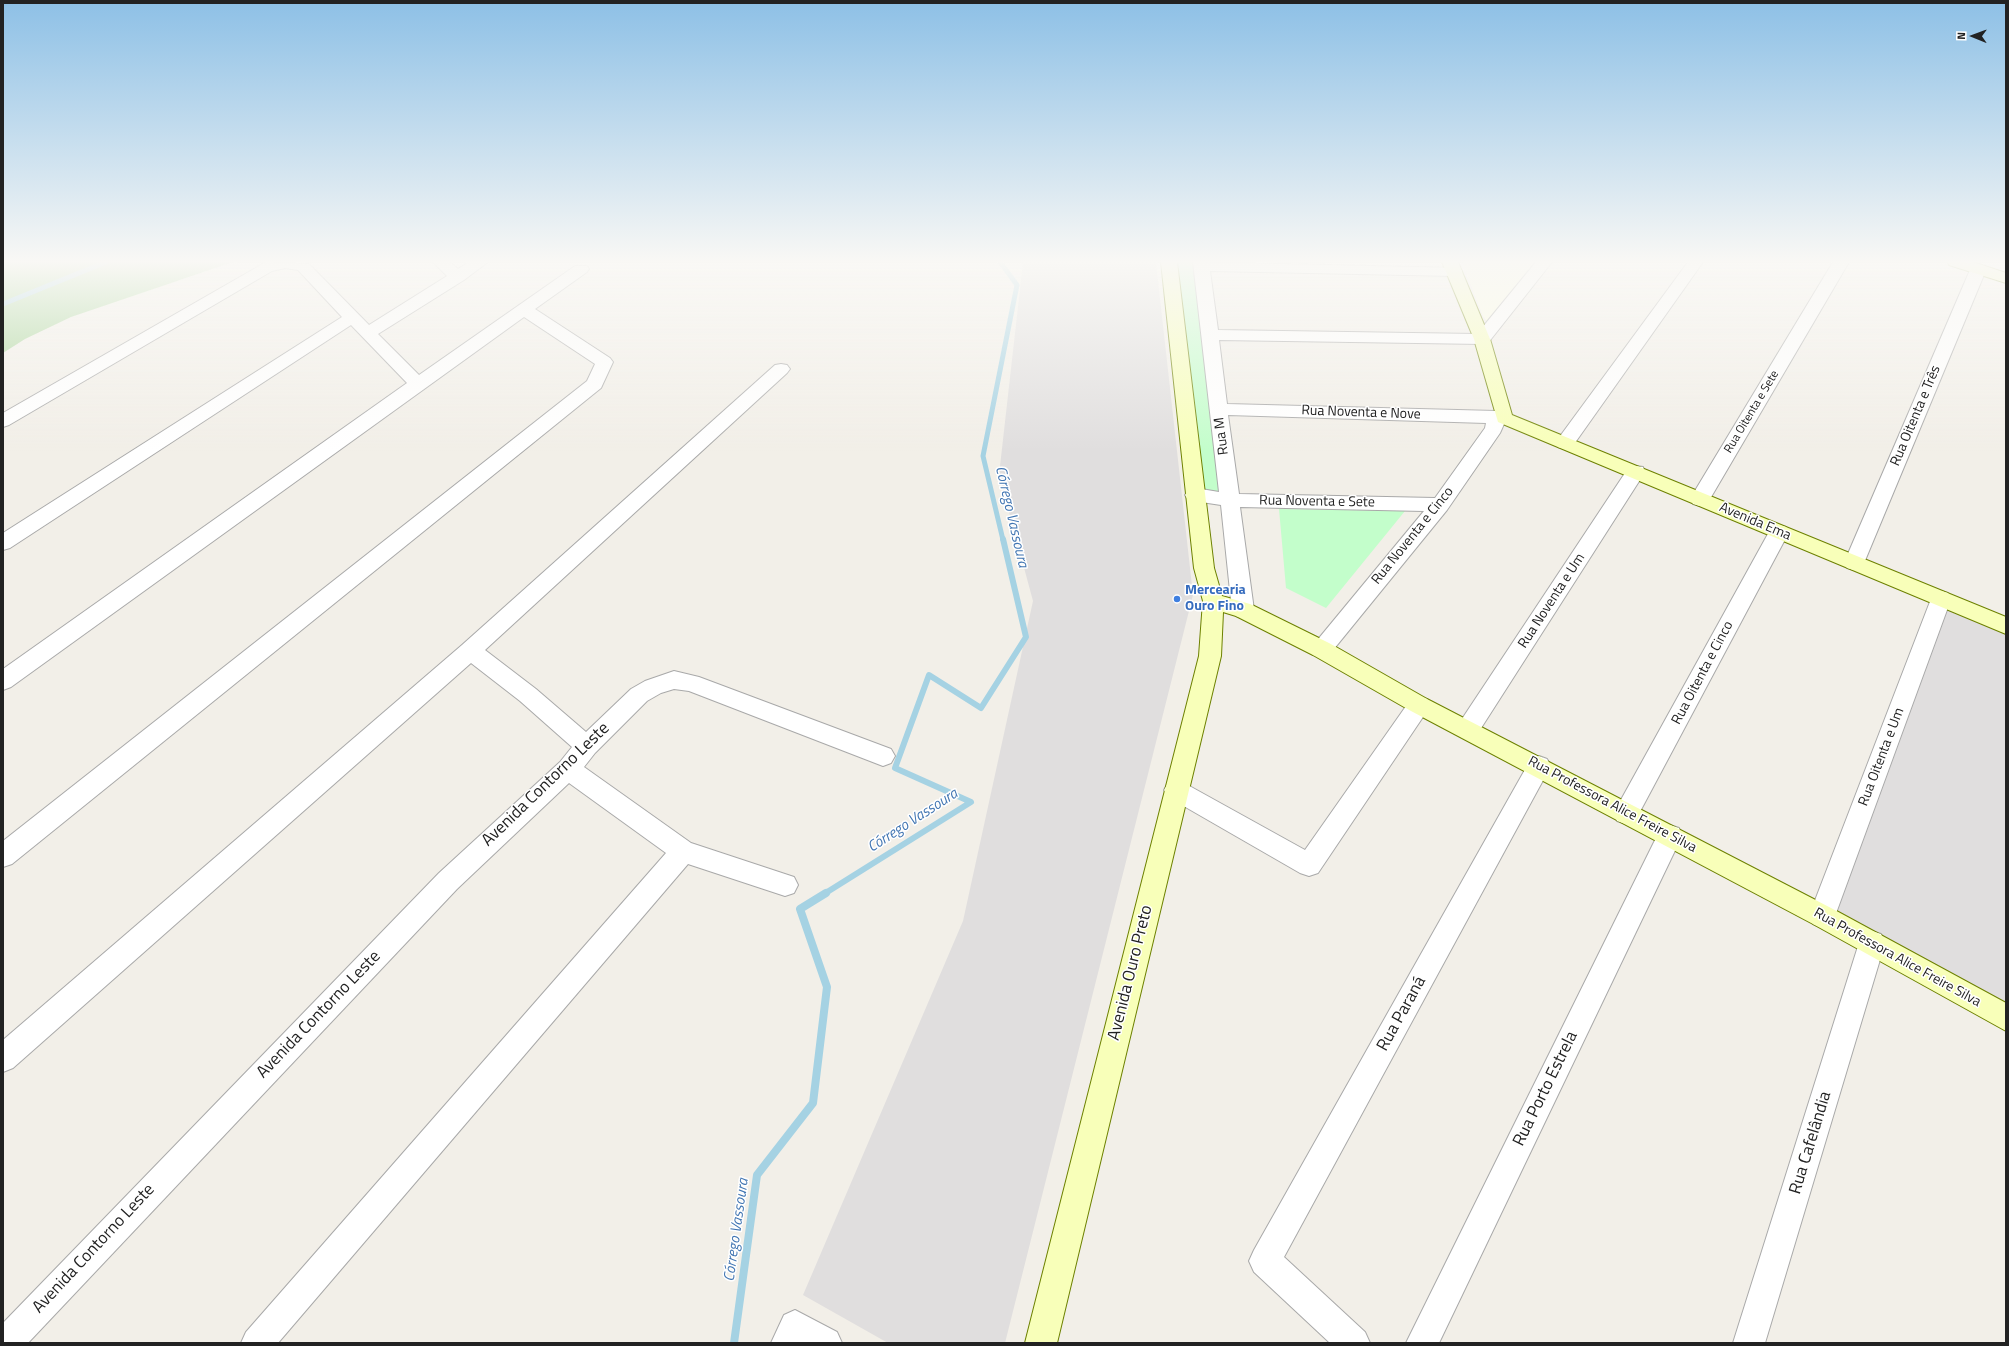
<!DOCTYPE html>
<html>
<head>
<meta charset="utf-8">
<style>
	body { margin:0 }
	#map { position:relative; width:2009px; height:1346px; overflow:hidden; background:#f2efe8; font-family:"Titillium Web",sans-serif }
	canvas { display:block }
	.frame { position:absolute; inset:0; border:4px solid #222; pointer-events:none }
	.north { position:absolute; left:1953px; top:16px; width:40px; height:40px; -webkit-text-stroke:3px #fff; paint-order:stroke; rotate:271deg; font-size:11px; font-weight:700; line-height:16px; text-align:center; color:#222 }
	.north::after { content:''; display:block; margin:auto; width:14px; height:18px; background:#222; clip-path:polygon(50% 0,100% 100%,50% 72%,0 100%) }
</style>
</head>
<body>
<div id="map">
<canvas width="2009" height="1346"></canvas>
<div class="frame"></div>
<div class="north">N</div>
</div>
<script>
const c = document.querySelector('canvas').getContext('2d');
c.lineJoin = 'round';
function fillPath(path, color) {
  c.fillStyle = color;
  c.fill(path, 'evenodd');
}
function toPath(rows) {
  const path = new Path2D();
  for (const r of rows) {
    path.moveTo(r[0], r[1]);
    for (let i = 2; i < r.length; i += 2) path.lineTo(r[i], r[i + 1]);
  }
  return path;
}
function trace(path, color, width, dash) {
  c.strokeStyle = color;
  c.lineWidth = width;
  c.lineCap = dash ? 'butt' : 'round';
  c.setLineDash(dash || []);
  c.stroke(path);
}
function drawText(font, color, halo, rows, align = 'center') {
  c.font = font + ' "Titillium Web",sans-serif';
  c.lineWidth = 3;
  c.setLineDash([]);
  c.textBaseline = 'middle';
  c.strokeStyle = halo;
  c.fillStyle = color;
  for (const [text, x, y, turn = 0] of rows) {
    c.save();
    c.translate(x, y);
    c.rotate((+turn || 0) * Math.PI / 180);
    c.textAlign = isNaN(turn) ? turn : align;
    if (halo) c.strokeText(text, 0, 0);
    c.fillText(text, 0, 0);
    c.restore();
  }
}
fillPath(toPath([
	[1023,262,1156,262,1193,595,1005,1343,888,1343,803,1295,963,921,1033,601,999,475],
	[1946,605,2006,631,2006,1011,1831,915]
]), '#e0dede');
fillPath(toPath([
	[1462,262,1535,262,1487,321,1483,316]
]), '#feffe4');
fillPath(toPath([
	[3,262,239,262,230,263,71,317,25,339,3,353]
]), '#a8d599');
fillPath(toPath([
	[1175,262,1198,262,1227,492,1202,491],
	[1279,509,1405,511,1326,608,1286,588]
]), '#c3fecb');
trace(toPath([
	[1000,262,1017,285,983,456,1003,540],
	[3,304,106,262]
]), '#a5d2e3', 5);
trace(toPath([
	[824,894,971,802,895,768,929,675,981,708,1026,637,1003,539]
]), '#a5d2e3', 6);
trace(toPath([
	[734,1343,757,1175,813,1103,827,987,800,909,826,893]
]), '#a5d2e3', 8);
const street = toPath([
	[266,262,309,264,369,325,447,276,433,262,450,262,458,269,469,262,488,262,464,280,378,334,419,375,575,266,587,266,589,269,587,272,535,309,610,358,613,362,601,388,12,864,3,867,3,841,587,381,595,364,524,317,11,687,3,690,3,669,407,383,351,325,10,548,3,550,3,533,342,317,298,270,285,268,272,271,9,425,3,427,3,413,266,262],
	[1193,262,1460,268,1462,271,1460,274,1454,276,1210,271,1218,330,1477,334,1536,262,1552,262,1488,343,1482,344,1219,340,1227,404,1496,411,1510,414,1513,418,1510,422,1504,424,1500,433,1447,510,1329,655,1321,657,1313,655,1310,649,1424,511,1240,507,1254,610,1250,616,1243,618,1236,616,1232,610,1221,505,1188,500,1185,495,1188,490,1195,488,1219,492,1193,262],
	[1228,415,1486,423,1485,428,1435,498,1239,494,1228,415],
	[1688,262,1703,262,1572,447,1565,449,1558,447,1556,443,1558,439,1688,262],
	[1833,262,1849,262,1707,504,1700,506,1693,504,1690,499,1833,262],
	[1978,265,1984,267,1986,270,1864,563,1861,568,1854,570,1847,568,1844,563,1970,270,1972,267,1978,265],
	[781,364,787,365,790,369,787,373,485,650,536,689,586,732,631,689,645,681,674,671,699,677,891,749,895,756,891,763,883,766,689,691,674,689,661,693,647,701,595,753,584,767,691,843,794,877,798,885,794,893,785,896,688,864,278,1343,241,1343,246,1332,666,853,569,783,457,889,28,1343,3,1343,3,1323,439,873,560,762,572,747,520,701,471,663,13,1068,3,1072,3,1040,462,645,775,365,781,364],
	[1636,466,1643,467,1645,472,1476,736,1468,738,1460,736,1457,729,1460,722,1629,467,1636,466],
	[1779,525,1786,527,1789,532,1635,821,1626,824,1617,821,1614,814,1617,807,1769,532,1772,527,1779,525],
	[1941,591,1948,593,1951,599,1835,916,1831,924,1822,928,1813,924,1809,916,1931,599,1934,593,1941,591],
	[1419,696,1427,699,1430,705,1427,711,1318,873,1309,876,1300,873,1168,797,1164,790,1168,783,1176,780,1184,783,1305,850,1411,699,1419,696],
	[1539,756,1547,759,1551,766,1547,773,1284,1257,1365,1332,1370,1343,1330,1343,1254,1272,1249,1261,1254,1250,1531,759,1539,756],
	[1670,825,1679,828,1682,836,1439,1343,1406,1343,1661,828,1670,825],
	[1872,931,1881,934,1885,943,1765,1343,1733,1343,1859,943,1863,934,1872,931],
	[795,1310,837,1332,842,1343,771,1343,784,1315,795,1310]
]);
const secondary = toPath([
	[1161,262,1177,262,1214,568,1222,596,1250,604,1329,643,1427,699,1831,908,2006,1003,2006,1031,1813,924,1411,711,1313,655,1236,616,1223,612,1221,656,1057,1343,1025,1343,1199,656,1203,601,1194,568,1161,262],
	[1442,262,1458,262,1490,339,1512,415,2006,617,2006,634,1498,422,1474,339,1442,262],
	[1948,262,1973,262,2006,273,2006,283,1949,265,1948,262]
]);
trace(street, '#a9a9a9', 2);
trace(secondary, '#6d8100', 2);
fillPath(street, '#fff');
fillPath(secondary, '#f8ffb9');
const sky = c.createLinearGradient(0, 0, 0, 451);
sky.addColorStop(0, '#8dc0e6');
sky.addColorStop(0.58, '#f9f8f5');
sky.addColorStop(1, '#f9f8f500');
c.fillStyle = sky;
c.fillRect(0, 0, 2009, 451);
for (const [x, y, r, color] of [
	[1177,599,4,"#3f7fe0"]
]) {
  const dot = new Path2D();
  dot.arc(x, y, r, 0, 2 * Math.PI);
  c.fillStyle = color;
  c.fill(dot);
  trace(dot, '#fff', 1.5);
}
drawText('12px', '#222', '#fff', [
	["Rua Oitenta e Sete",1752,412,-59]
]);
drawText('14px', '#222', '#fff', [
	["Rua Noventa e Nove",1361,413,2],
	["Rua Oitenta e Três",1916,416,-67],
	["Rua M",1222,436,-97],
	["Rua Noventa e Sete",1317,502,1],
	["Avenida Ema",1755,522,23],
	["Rua Noventa e Cinco",1413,536,-51],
	["Rua Noventa e Um",1552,601,-57],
	["Rua Oitenta e Cinco",1703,673,-62],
	["Rua Oitenta e Um",1882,757,-69],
	["Rua Professora Alice Freire Silva",1612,805,28],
	["Rua Professora Alice Freire Silva",1897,958,29]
]);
drawText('bold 14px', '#366cbe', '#fff', [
	["Mercearia",1185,591],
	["Ouro Fino",1185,607]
], 'left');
drawText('italic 15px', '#4175b2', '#fff', [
	["Córrego Vassoura",1011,517,77],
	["Córrego Vassoura",913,821,-33],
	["Córrego Vassoura",737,1230,-82]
]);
drawText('17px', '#222', '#fff', [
	["Avenida Contorno Leste",546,785,-44],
	["Avenida Ouro Preto",1131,973,-76],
	["Rua Paraná",1402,1014,-61],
	["Avenida Contorno Leste",319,1015,-46],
	["Rua Porto Estrela",1546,1089,-64],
	["Rua Cafelândia",1811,1143,-73],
	["Avenida Contorno Leste",94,1249,-47]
]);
</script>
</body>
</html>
